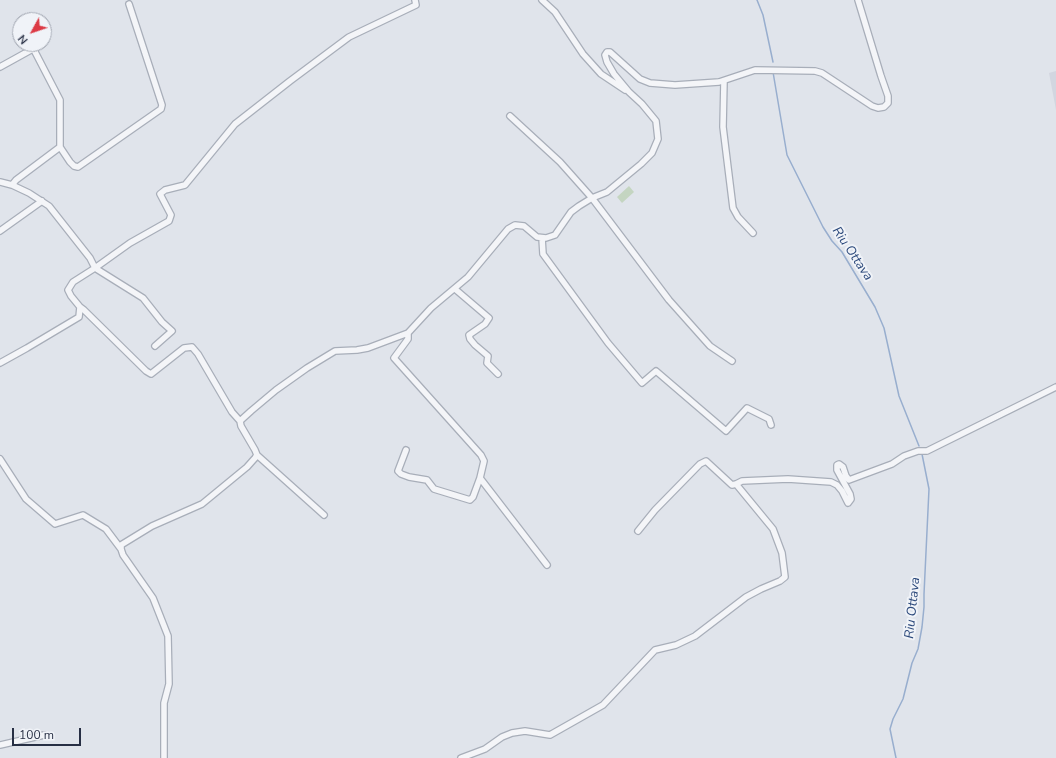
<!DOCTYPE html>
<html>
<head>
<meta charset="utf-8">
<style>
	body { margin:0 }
	#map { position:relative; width:1056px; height:758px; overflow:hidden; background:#e0e4eb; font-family:"Nunito Sans",sans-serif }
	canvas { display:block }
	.north { position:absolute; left:12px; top:12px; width:40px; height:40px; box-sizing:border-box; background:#f0f3f8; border:1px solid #a0a5b0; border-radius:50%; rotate:230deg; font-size:11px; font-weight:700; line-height:16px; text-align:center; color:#272f44 }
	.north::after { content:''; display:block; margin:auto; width:14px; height:18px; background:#dc3a45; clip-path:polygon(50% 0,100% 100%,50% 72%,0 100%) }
	.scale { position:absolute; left:12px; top:728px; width:69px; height:18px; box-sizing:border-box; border:2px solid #272f44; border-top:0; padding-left:5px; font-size:12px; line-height:14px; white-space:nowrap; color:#272f44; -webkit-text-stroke:3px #f0f3f8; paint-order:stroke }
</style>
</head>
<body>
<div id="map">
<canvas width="1056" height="758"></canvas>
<div class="north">N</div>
<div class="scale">100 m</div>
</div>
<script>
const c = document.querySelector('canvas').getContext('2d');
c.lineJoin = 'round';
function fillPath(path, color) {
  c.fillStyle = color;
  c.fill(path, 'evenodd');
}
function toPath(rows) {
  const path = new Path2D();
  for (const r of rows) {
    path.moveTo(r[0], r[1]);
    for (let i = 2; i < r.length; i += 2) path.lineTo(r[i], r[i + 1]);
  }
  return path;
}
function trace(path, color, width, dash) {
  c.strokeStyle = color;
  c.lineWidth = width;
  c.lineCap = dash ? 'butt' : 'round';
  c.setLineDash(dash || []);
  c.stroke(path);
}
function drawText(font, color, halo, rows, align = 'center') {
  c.font = font + ' "Nunito Sans",sans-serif';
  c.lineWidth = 4;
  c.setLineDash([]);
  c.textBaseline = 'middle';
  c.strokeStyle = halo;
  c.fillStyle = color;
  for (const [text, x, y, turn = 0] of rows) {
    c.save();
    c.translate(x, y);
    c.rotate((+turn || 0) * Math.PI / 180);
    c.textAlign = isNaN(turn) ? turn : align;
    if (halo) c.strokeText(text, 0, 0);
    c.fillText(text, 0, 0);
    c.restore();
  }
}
fillPath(toPath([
	[1056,71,1056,110,1049,73]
]), '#d2d6e0');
fillPath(toPath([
	[629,186,634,192,622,203,617,197]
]), '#c4d5c1');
trace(toPath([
	[757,0,763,15,773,62],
	[773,72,787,155,823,227,832,241,842,252,875,307,884,328,899,396,919,446],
	[896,758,890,729,893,719,903,699,912,663,918,649,922,627,924,607,924,594,929,489,922,454]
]), '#98aece', 1.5);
const minor = toPath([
	[542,0,555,12,583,54,601,74,625,90],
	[0,67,38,46,38,44],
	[724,81,723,127,733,208,738,217,753,233],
	[510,116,560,162,592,198,669,300,710,346,732,361],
	[60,147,70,162,74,166,78,167,161,109,162,105,129,4],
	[0,182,12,185,29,193,49,206,90,258,95,268,73,282,68,290,71,296,80,307,79,317,27,348,0,363],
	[12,185,16,180,60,147,60,100,33,48],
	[0,231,42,201],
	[542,238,543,254,608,343,642,383,656,371,726,431,747,408,769,419,771,425],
	[455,289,489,318,485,324,469,335,470,339,475,345,488,356,487,363,498,374],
	[80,307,84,310,146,371,151,374,184,348,192,347,198,354,232,412,240,421],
	[408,333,408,339,394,358,481,455,484,461,480,478,547,565],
	[155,346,172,331,162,322,143,298,95,268,130,243,169,221,171,215,160,194,165,190,185,185,235,124,290,81,349,37,416,5,415,0],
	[406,450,398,471,401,474,409,477,427,480,434,489,470,500,473,497,480,478],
	[257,455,324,515],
	[0,459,26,499,55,524,83,515,106,529,121,549],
	[638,531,655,510,700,464,706,461,732,485,736,484],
	[0,745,44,735],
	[164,758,164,703,169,684,168,636,153,598,123,555,121,549,121,545,152,526,202,504,247,467,255,458,257,455,255,450,241,426,240,421,251,411,276,390,307,368,335,351,357,350,368,348,408,333,431,308,468,277,508,229,515,225,524,226,537,237,546,238,555,235,571,212,579,206,592,198,607,192,641,164,652,153,658,139,656,121,642,104,629,92,614,74,607,62,605,55,607,52,610,52,640,79,650,83,675,85,719,82,755,70,815,71,822,73,872,106,878,108,884,107,888,103,888,96,881,76,858,0],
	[461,758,485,749,502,737,512,733,525,731,550,735,603,705,655,650,676,645,695,636,746,597,761,589,780,581,785,577,782,553,773,529,736,484,742,481,788,479,831,482,837,485,842,491,848,503,851,499,850,494,837,470,837,465,839,464,843,467,846,476,849,480,892,464,904,456,918,451,927,451,1056,387]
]);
trace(minor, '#a8aeb9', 8);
trace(minor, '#f4f5f8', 5.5);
drawText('italic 13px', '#2d4a7c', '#f0f3f8', [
	["Riu Ottava",852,254,56],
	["Riu Ottava",913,608,-84]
]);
</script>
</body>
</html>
